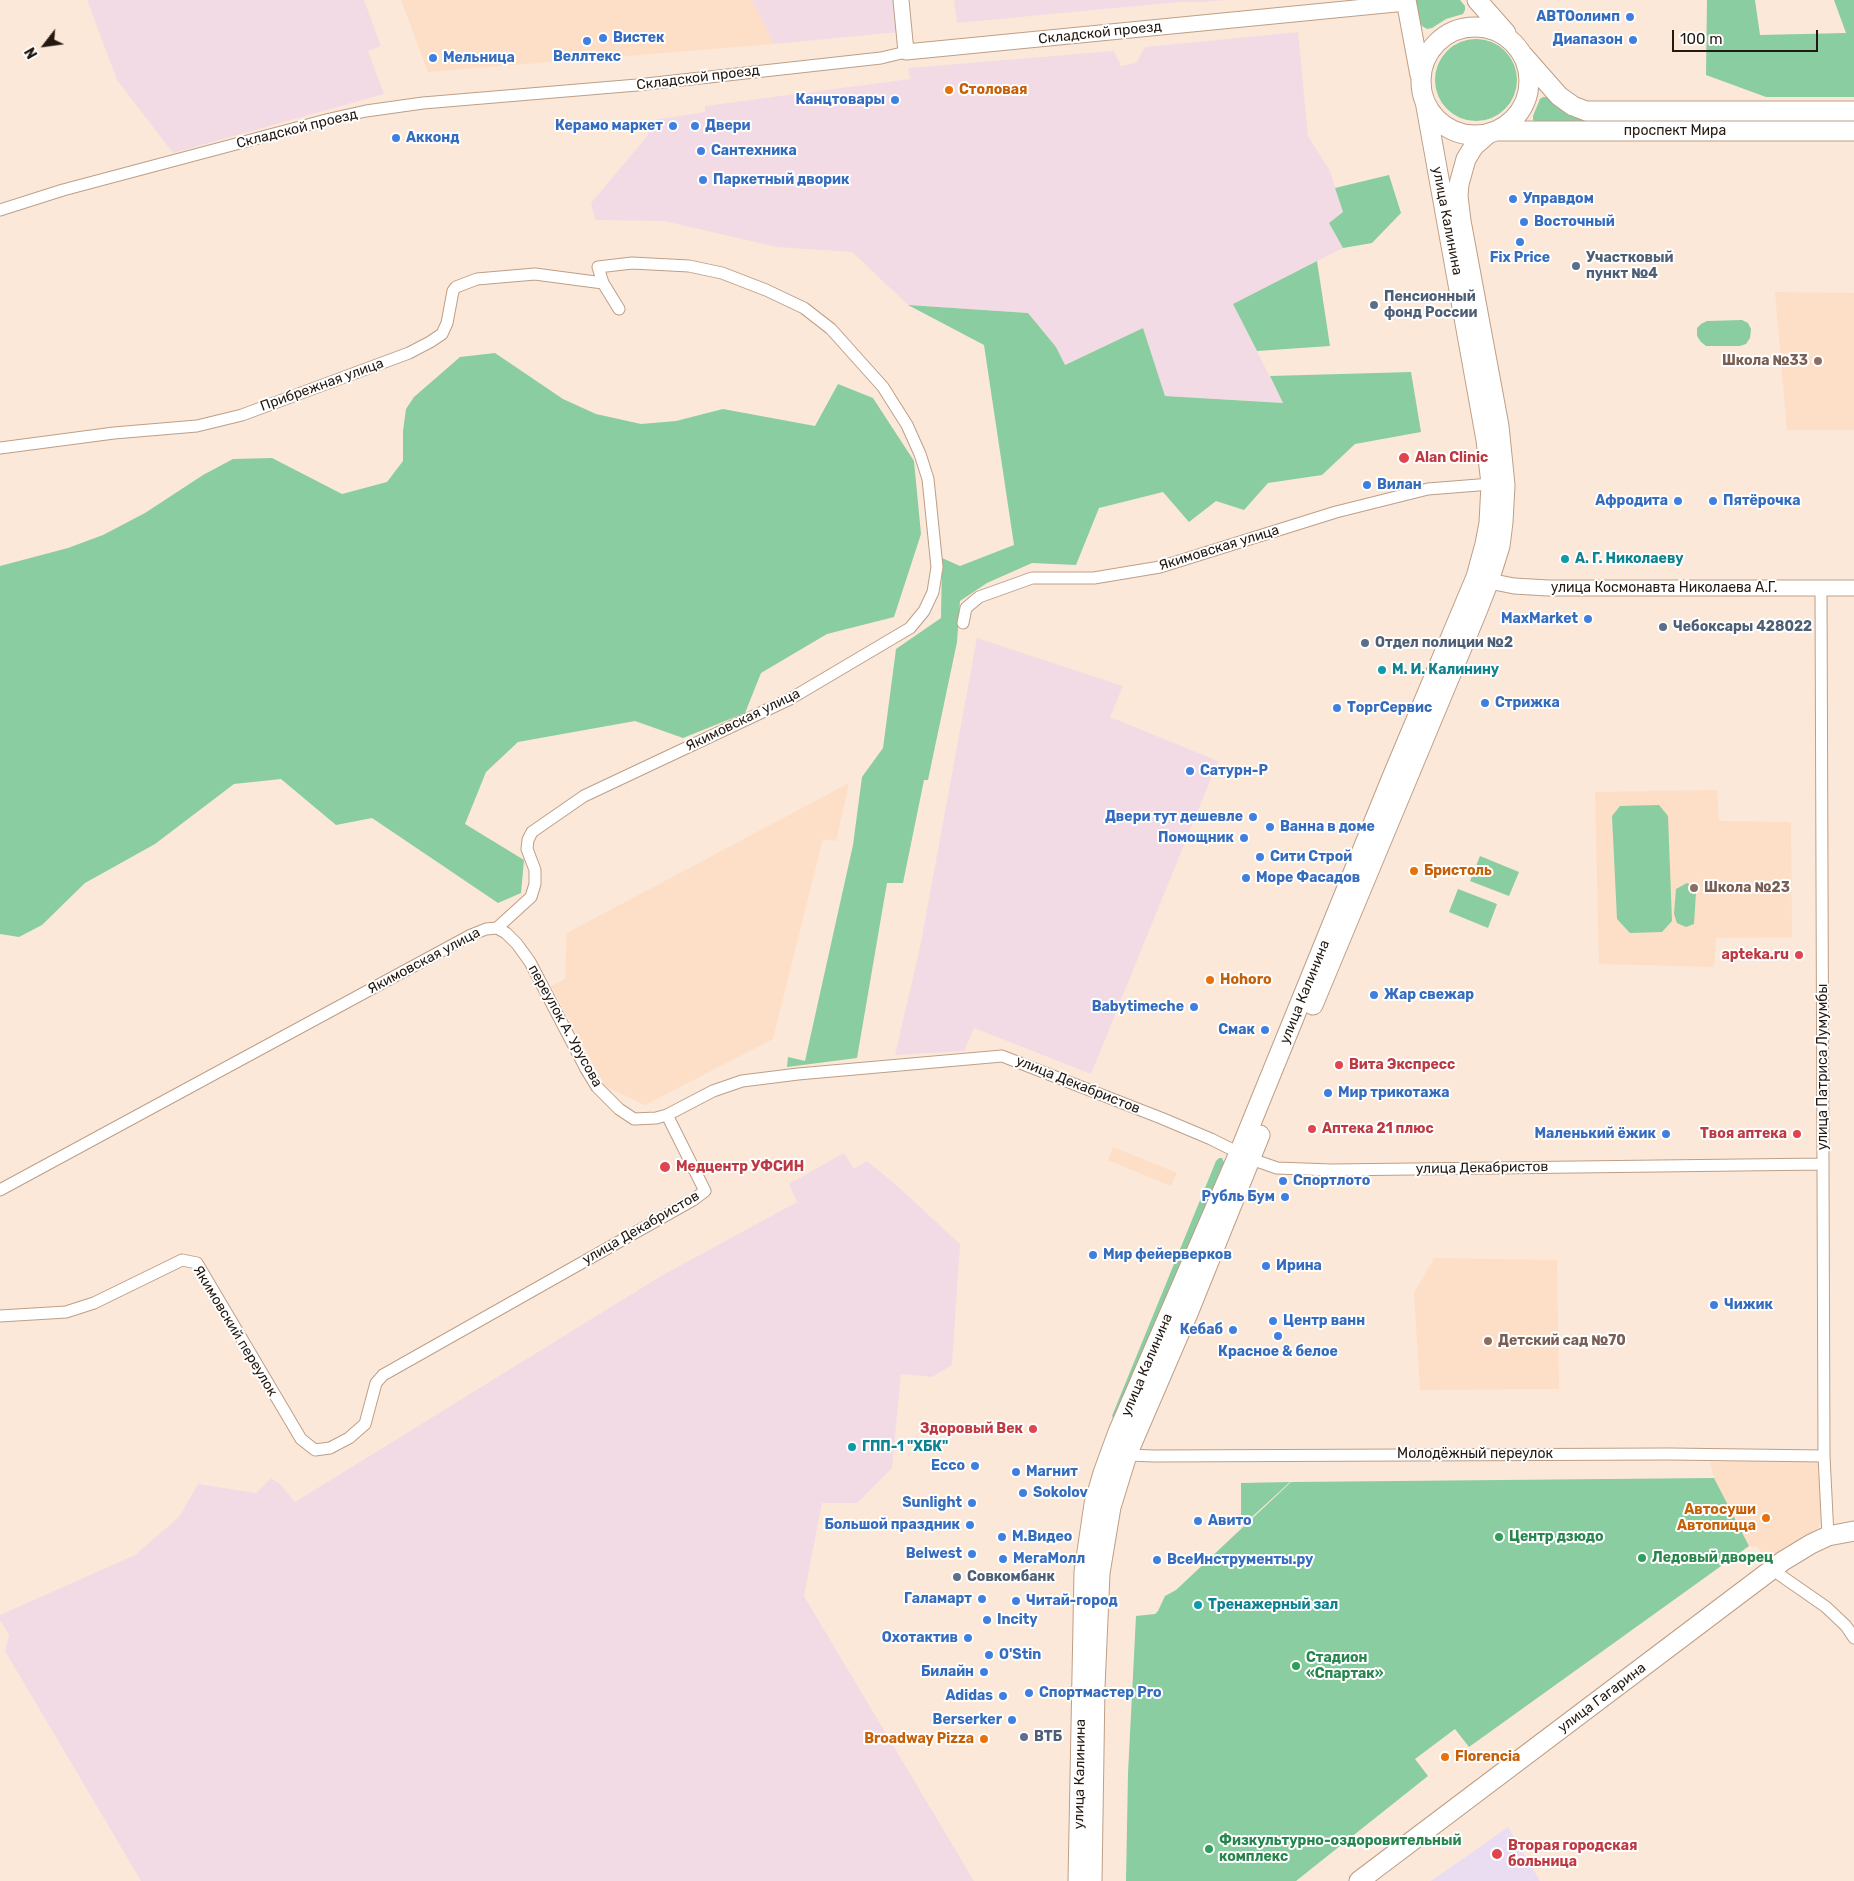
<!DOCTYPE html>
<html>
<head>
<meta charset="utf-8">
<style>
	body { margin:0 }
	#map { position:relative; width:1854px; height:1881px; overflow:hidden; background:#fce8d9; font-family:Rubik,sans-serif }
	canvas { display:block }
	.north { position:absolute; left:20px; top:20px; width:50px; height:50px; -webkit-text-stroke:4px #fff; paint-order:stroke; rotate:240deg; font-size:14px; font-weight:700; line-height:20px; text-align:center; color:#241910 }
	.north::after { content:''; display:block; margin:auto; width:18px; height:22px; background:#241910; clip-path:polygon(50% 0,100% 100%,50% 72%,0 100%) }
	.scale { position:absolute; left:1672px; top:30px; width:146px; height:22px; box-sizing:border-box; border:2px solid #241910; border-top:0; padding-left:6px; font-size:15px; line-height:18px; white-space:nowrap; color:#241910; -webkit-text-stroke:4px #fff; paint-order:stroke }
</style>
</head>
<body>
<div id="map">
<canvas width="1854" height="1881"></canvas>
<div class="north">N</div>
<div class="scale">100 m</div>
</div>
<script>
const c = document.querySelector('canvas').getContext('2d');
c.lineJoin = 'round';
function fillPath(path, color) {
  c.fillStyle = color;
  c.fill(path, 'evenodd');
}
function toPath(rows) {
  const path = new Path2D();
  for (const r of rows) {
    if (r.length === 3) {
      path.moveTo(r[0] + r[2], r[1]);
      path.arc(r[0], r[1], r[2], 0, 2 * Math.PI);
      continue;
    }
    path.moveTo(r[0], r[1]);
    for (let i = 2; i < r.length; i += 2) path.lineTo(r[i], r[i + 1]);
  }
  return path;
}
function trace(path, color, width, dash) {
  c.strokeStyle = color;
  c.lineWidth = width;
  c.lineCap = dash ? 'butt' : 'round';
  c.setLineDash(dash || []);
  c.stroke(path);
}
function drawText(font, color, halo, rows, align = 'center') {
  c.font = font + ' Rubik,sans-serif';
  c.lineWidth = 4;
  c.setLineDash([]);
  c.textBaseline = 'middle';
  c.strokeStyle = halo;
  c.fillStyle = color;
  for (const [text, x, y, turn = 0] of rows) {
    c.save();
    c.translate(x, y);
    c.rotate((+turn || 0) * Math.PI / 180);
    c.textAlign = isNaN(turn) ? turn : align;
    if (halo) c.strokeText(text, 0, 0);
    c.fillText(text, 0, 0);
    c.restore();
  }
}
fillPath(toPath([
	[401,0,752,0,774,44,428,72],
	[1775,292,1854,293,1854,430,1787,430],
	[849,783,836,841,823,839,773,1039,645,1105,605,1086,551,986,565,979,567,933],
	[1717,790,1719,821,1791,822,1792,937,1716,938,1714,967,1599,964,1595,792],
	[1113,1147,1177,1173,1171,1186,1108,1160],
	[1434,1258,1557,1260,1559,1389,1420,1390,1414,1293],
	[1820,1460,1821,1520,1817,1530,1772,1558,1764,1556,1758,1547,1749,1546,1714,1478,1710,1462]
]), '#fddec6');
fillPath(toPath([
	[87,0,364,0,381,46,368,51,384,94,173,153,117,80],
	[752,0,896,0,900,32,774,44],
	[954,0,1225,0,1203,2,1179,2,957,23],
	[1298,32,1308,136,1330,171,1343,212,1329,223,1343,248,1233,304,1283,403,1165,396,1143,328,1064,365,1056,347,1028,313,908,305,852,252,776,247,664,221,595,220,591,203,648,135,646,121,705,112,705,106,910,79,908,68,1114,51,1121,66,1136,63,1145,47],
	[977,638,1123,686,1110,717,1218,761,1091,1074,974,1028,964,1051,895,1055,920,947],
	[844,1153,854,1169,867,1161,894,1183,960,1244,952,1365,932,1377,901,1374,892,1468,857,1503,822,1503,804,1596,974,1881,141,1881,5,1651,9,1635,0,1620,0,1615,135,1555,179,1517,198,1484,256,1493,271,1478,280,1484,295,1502,661,1276,797,1202,789,1184]
]), '#f3dbe5');
fillPath(toPath([
	[1508,1827,1540,1881,1431,1881]
]), '#eaddf1');
fillPath(toPath([
	[1414,0,1460,0,1465,6,1465,10,1463,14,1446,19,1432,28,1427,29,1422,26,1417,16],
	[1707,0,1755,0,1760,35,1846,33,1834,0,1854,0,1854,97,1766,97,1706,75],
	[1476,80,41],
	[1543,97,1546,97,1560,107,1854,120,1854,124,1536,122,1533,120,1533,116,1540,99],
	[1389,175,1401,213,1372,243,1343,248,1329,223,1343,212,1335,188],
	[1317,261,1330,346,1257,351,1233,304],
	[908,305,1028,313,1056,347,1065,365,1143,328,1165,396,1283,403,1270,376,1411,372,1421,432,1355,444,1322,475,1268,483,1244,510,1216,501,1189,522,1163,492,1099,508,1076,565,1032,563,987,583,960,601,957,642,928,780,924,780,903,883,887,883,857,1058,787,1067,788,1057,805,1061,853,845,862,777,883,748,896,649,941,618,942,558,960,566,1014,545,984,345],
	[1742,320,1748,323,1751,329,1750,338,1746,344,1740,346,1706,346,1701,342,1697,336,1697,328,1701,324,1707,321],
	[495,353,563,399,596,414,641,424,676,421,723,409,815,426,838,384,873,398,914,461,921,534,894,617,827,634,761,673,745,713,683,738,635,721,518,742,486,772,465,824,524,860,521,893,498,903,372,818,336,825,281,779,234,784,155,844,85,883,42,925,19,937,0,934,0,566,68,548,103,535,145,513,203,475,233,459,272,458,342,494,387,482,403,461,403,431,406,409,414,397,460,357],
	[1659,805,1668,816,1672,921,1662,932,1630,933,1617,919,1612,816,1620,806],
	[1480,856,1519,872,1509,896,1470,881],
	[1687,883,1694,887,1696,892,1694,924,1686,927,1677,923,1674,914,1676,889],
	[1458,889,1497,904,1488,928,1449,912],
	[1219,1158,1222,1158,1225,1164,1114,1419,1112,1416,1216,1161],
	[1714,1478,1749,1546,1469,1747,1455,1729,1415,1759,1428,1776,1296,1881,1126,1881,1128,1773,1136,1616,1155,1614,1158,1611,1165,1596,1176,1590,1291,1482],
	[1290,1482,1241,1527,1241,1483]
]), '#8acda0');
const minor = toPath([
	[0,210,63,190,330,119,366,111,423,103,637,85,881,58,906,52],
	[0,448,114,433,197,426,242,415,409,353,430,342,442,334,447,323,453,291,456,287,477,279,535,274,603,283],
	[1821,589,1824,1456,1828,1536],
	[963,623,966,608,979,597,1032,578,1094,578,1160,567,1336,512,1428,489,1491,484],
	[497,928,506,933,517,944,530,962,586,1069,597,1087,619,1109,634,1119,656,1118,667,1115,713,1091,742,1081,798,1074,1002,1056,1161,1118,1211,1139,1239,1153],
	[1251,1159,1277,1168,1331,1170,1823,1164],
	[0,1190,471,935,486,929,497,928,531,897,535,884,535,870,527,849,528,840,532,832,584,796,790,699,910,628,924,611,933,592,937,567,928,479,920,454,907,425,883,387,831,329,804,308,766,290,722,273,689,266,632,263,598,267,603,283,619,309],
	[0,1316,66,1312,94,1303,182,1260,197,1263,301,1439,315,1450,330,1448,349,1438,365,1424,376,1383,383,1375,693,1200,705,1191,667,1115],
	[1127,1455,1154,1456,1669,1454,1824,1456],
	[1780,1575,1826,1607,1846,1626,1854,1638]
]);
const tertiary = toPath([
	[901,0,906,52,1406,3],
	[1489,581,1514,586,1548,588,1854,588]
]);
const primary = toPath([
	[1406,0,1420,75],
	[1477,0,1506,33],
	[1475,81,54],
	[1522,54,1559,96,1573,106,1586,111,1854,111],
	[1495,131,1854,131],
	[1313,1005,1476,614,1489,581,1500,546,1503,522,1505,485,1499,426,1461,221,1458,196,1459,184,1466,159,1474,146,1489,133],
	[1078,1881,1084,1572,1094,1504,1103,1473,1118,1432,1239,1153,1392,777,1476,577,1485,544,1489,523,1491,484,1486,440,1425,101],
	[1092,1881,1095,1687,1100,1573,1111,1507,1127,1455,1189,1311,1260,1135],
	[1359,1881,1783,1561,1811,1544,1828,1536,1854,1531]
]);
trace(minor, '#bd9f87', 13);
trace(tertiary, '#bd9f87', 17);
trace(primary, '#bd9f87', 21);
trace(minor, '#fff', 11);
trace(tertiary, '#fff', 15);
trace(primary, '#fff', 19);
for (const [x, y, r, color] of [
	[1630,17,5,"#3f7fe0"],
	[603,38,5,"#3f7fe0"],
	[1633,40,5,"#3f7fe0"],
	[587,41,5,"#3f7fe0"],
	[433,58,5,"#3f7fe0"],
	[949,90,5,"#e8710a"],
	[895,100,5,"#3f7fe0"],
	[673,126,5,"#3f7fe0"],
	[695,126,5,"#3f7fe0"],
	[396,138,5,"#3f7fe0"],
	[701,151,5,"#3f7fe0"],
	[703,180,5,"#3f7fe0"],
	[1513,199,5,"#3f7fe0"],
	[1524,222,5,"#3f7fe0"],
	[1520,242,5,"#3f7fe0"],
	[1576,266,5,"#5c6f8a"],
	[1374,305,5,"#5c6f8a"],
	[1818,361,5,"#8d6e63"],
	[1404,458,6,"#e0444e"],
	[1367,485,5,"#3f7fe0"],
	[1678,501,5,"#3f7fe0"],
	[1713,501,5,"#3f7fe0"],
	[1565,559,5,"#0f9aa8"],
	[1588,619,5,"#3f7fe0"],
	[1663,627,5,"#5c6f8a"],
	[1365,643,5,"#5c6f8a"],
	[1382,670,5,"#0f9aa8"],
	[1485,703,5,"#3f7fe0"],
	[1337,708,5,"#3f7fe0"],
	[1190,771,5,"#3f7fe0"],
	[1253,817,5,"#3f7fe0"],
	[1270,827,5,"#3f7fe0"],
	[1244,838,5,"#3f7fe0"],
	[1260,857,5,"#3f7fe0"],
	[1414,871,5,"#e8710a"],
	[1246,878,5,"#3f7fe0"],
	[1694,888,5,"#8d6e63"],
	[1799,955,5,"#e0444e"],
	[1210,980,5,"#e8710a"],
	[1374,995,5,"#3f7fe0"],
	[1194,1007,5,"#3f7fe0"],
	[1265,1030,5,"#3f7fe0"],
	[1339,1065,5,"#e0444e"],
	[1328,1093,5,"#3f7fe0"],
	[1312,1129,5,"#e0444e"],
	[1666,1134,5,"#3f7fe0"],
	[1797,1134,5,"#e0444e"],
	[665,1167,6,"#e0444e"],
	[1283,1181,5,"#3f7fe0"],
	[1285,1197,5,"#3f7fe0"],
	[1093,1255,5,"#3f7fe0"],
	[1266,1266,5,"#3f7fe0"],
	[1714,1305,5,"#3f7fe0"],
	[1273,1321,5,"#3f7fe0"],
	[1233,1330,5,"#3f7fe0"],
	[1278,1336,5,"#3f7fe0"],
	[1488,1341,5,"#8d6e63"],
	[1033,1429,5,"#e0444e"],
	[852,1447,5,"#0f9aa8"],
	[975,1466,5,"#3f7fe0"],
	[1016,1472,5,"#3f7fe0"],
	[1023,1493,5,"#3f7fe0"],
	[972,1503,5,"#3f7fe0"],
	[1766,1518,5,"#e8710a"],
	[1198,1521,5,"#3f7fe0"],
	[970,1525,5,"#3f7fe0"],
	[1002,1537,5,"#3f7fe0"],
	[1499,1537,5,"#2e9e5b"],
	[972,1554,5,"#3f7fe0"],
	[1642,1558,5,"#2e9e5b"],
	[1003,1559,5,"#3f7fe0"],
	[1157,1560,5,"#3f7fe0"],
	[957,1577,5,"#5c6f8a"],
	[982,1599,5,"#3f7fe0"],
	[1016,1601,5,"#3f7fe0"],
	[1198,1605,5,"#0f9aa8"],
	[987,1620,5,"#3f7fe0"],
	[968,1638,5,"#3f7fe0"],
	[989,1655,5,"#3f7fe0"],
	[1296,1666,5,"#2e9e5b"],
	[984,1672,5,"#3f7fe0"],
	[1029,1693,5,"#3f7fe0"],
	[1003,1696,5,"#3f7fe0"],
	[1012,1720,5,"#3f7fe0"],
	[1024,1737,5,"#5c6f8a"],
	[984,1739,5,"#e8710a"],
	[1445,1757,5,"#e8710a"],
	[1209,1849,5,"#2e9e5b"],
	[1497,1854,6,"#e0444e"]
]) {
  const dot = new Path2D();
  dot.arc(x, y, r, 0, 2 * Math.PI);
  c.fillStyle = color;
  c.fill(dot);
  trace(dot, '#fff', 2);
}
drawText('bold 14px', '#366cbe', '#fff', [
	["АВТОолимп",1620,17,"right"],
	["Вистек",613,38],
	["Диапазон",1623,40,"right"],
	["Веллтекс",587,57,"center"],
	["Мельница",443,58],
	["Канцтовары",885,100,"right"],
	["Керамо маркет",663,126,"right"],
	["Двери",705,126],
	["Акконд",406,138],
	["Сантехника",711,151],
	["Паркетный дворик",713,180],
	["Управдом",1523,199],
	["Восточный",1534,222],
	["Fix Price",1520,258,"center"],
	["Вилан",1377,485],
	["Афродита",1668,501,"right"],
	["Пятёрочка",1723,501],
	["MaxMarket",1578,619,"right"],
	["Стрижка",1495,703],
	["ТоргСервис",1347,708],
	["Сатурн-Р",1200,771],
	["Двери тут дешевле",1243,817,"right"],
	["Ванна в доме",1280,827],
	["Помощник",1234,838,"right"],
	["Сити Строй",1270,857],
	["Море Фасадов",1256,878],
	["Жар свежар",1384,995],
	["Babytimeche",1184,1007,"right"],
	["Смак",1255,1030,"right"],
	["Мир трикотажа",1338,1093],
	["Маленький ёжик",1656,1134,"right"],
	["Спортлото",1293,1181],
	["Рубль Бум",1275,1197,"right"],
	["Мир фейерверков",1103,1255],
	["Ирина",1276,1266],
	["Чижик",1724,1305],
	["Центр ванн",1283,1321],
	["Кебаб",1223,1330,"right"],
	["Красное & белое",1278,1352,"center"],
	["Ecco",965,1466,"right"],
	["Магнит",1026,1472],
	["Sokolov",1033,1493],
	["Sunlight",962,1503,"right"],
	["Авито",1208,1521],
	["Большой праздник",960,1525,"right"],
	["М.Видео",1012,1537],
	["Belwest",962,1554,"right"],
	["МегаМолл",1013,1559],
	["ВсеИнструменты.ру",1167,1560],
	["Галамарт",972,1599,"right"],
	["Читай-город",1026,1601],
	["Incity",997,1620],
	["Охотактив",958,1638,"right"],
	["O'Stin",999,1655],
	["Билайн",974,1672,"right"],
	["Спортмастер Pro",1039,1693],
	["Adidas",993,1696,"right"],
	["Berserker",1002,1720,"right"]
], 'left');
drawText('14px', '#241910', '#fff', [
	["Складской проезд",1100,33,-6],
	["Складской проезд",698,78,-7],
	["Складской проезд",297,129,-14],
	["проспект Мира",1675,131],
	["улица Калинина",1447,221,79],
	["Прибрежная улица",322,385,-20],
	["Якимовская улица",1219,548,-17],
	["улица Космонавта Николаева А.Г.",1664,588],
	["Якимовская улица",743,720,-26],
	["Якимовская улица",424,961,-28],
	["улица Калинина",1305,992,-68],
	["переулок А. Урусова",565,1026,61],
	["улица Патриса Лумумбы",1823,1067,-90],
	["улица Декабристов",1078,1085,22],
	["улица Декабристов",1482,1168,-1],
	["улица Декабристов",641,1228,-30],
	["Якимовский переулок",235,1331,59],
	["улица Калинина",1147,1365,-67],
	["Молодёжный переулок",1475,1454],
	["улица Гагарина",1602,1698,-37],
	["улица Калинина",1080,1774,-89]
]);
drawText('bold 14px', '#c56008', '#fff', [
	["Столовая",959,90],
	["Бристоль",1424,871],
	["Hohoro",1220,980],
	["Автосуши",1756,1510,"right"],
	["Автопицца",1756,1526,"right"],
	["Broadway Pizza",974,1739,"right"],
	["Florencia",1455,1757]
], 'left');
drawText('bold 14px', '#4e5e75', '#fff', [
	["Участковый",1586,258],
	["пункт №4",1586,274],
	["Пенсионный",1384,297],
	["фонд России",1384,313],
	["Чебоксары 428022",1673,627],
	["Отдел полиции №2",1375,643],
	["Совкомбанк",967,1577],
	["ВТБ",1034,1737]
], 'left');
drawText('bold 14px', '#785e54', '#fff', [
	["Школа №33",1808,361,"right"],
	["Школа №23",1704,888],
	["Детский сад №70",1498,1341]
], 'left');
drawText('bold 14px', '#be3a42', '#fff', [
	["Alan Clinic",1415,458],
	["apteka.ru",1789,955,"right"],
	["Вита Экспресс",1349,1065],
	["Аптека 21 плюс",1322,1129],
	["Твоя аптека",1787,1134,"right"],
	["Медцентр УФСИН",676,1167],
	["Здоровый Век",1023,1429,"right"],
	["Вторая городская",1508,1846],
	["больница",1508,1862]
], 'left');
drawText('bold 14px', '#0d838f', '#fff', [
	["А. Г. Николаеву",1575,559],
	["М. И. Калинину",1392,670],
	["ГПП-1 \"ХБК\"",862,1447],
	["Тренажерный зал",1208,1605]
], 'left');
drawText('bold 14px', '#27864d', '#fff', [
	["Центр дзюдо",1509,1537],
	["Ледовый дворец",1652,1558],
	["Стадион",1306,1658],
	["«Спартак»",1306,1674],
	["Физкультурно-оздоровительный",1219,1841],
	["комплекс",1219,1857]
], 'left');
</script>
</body>
</html>
